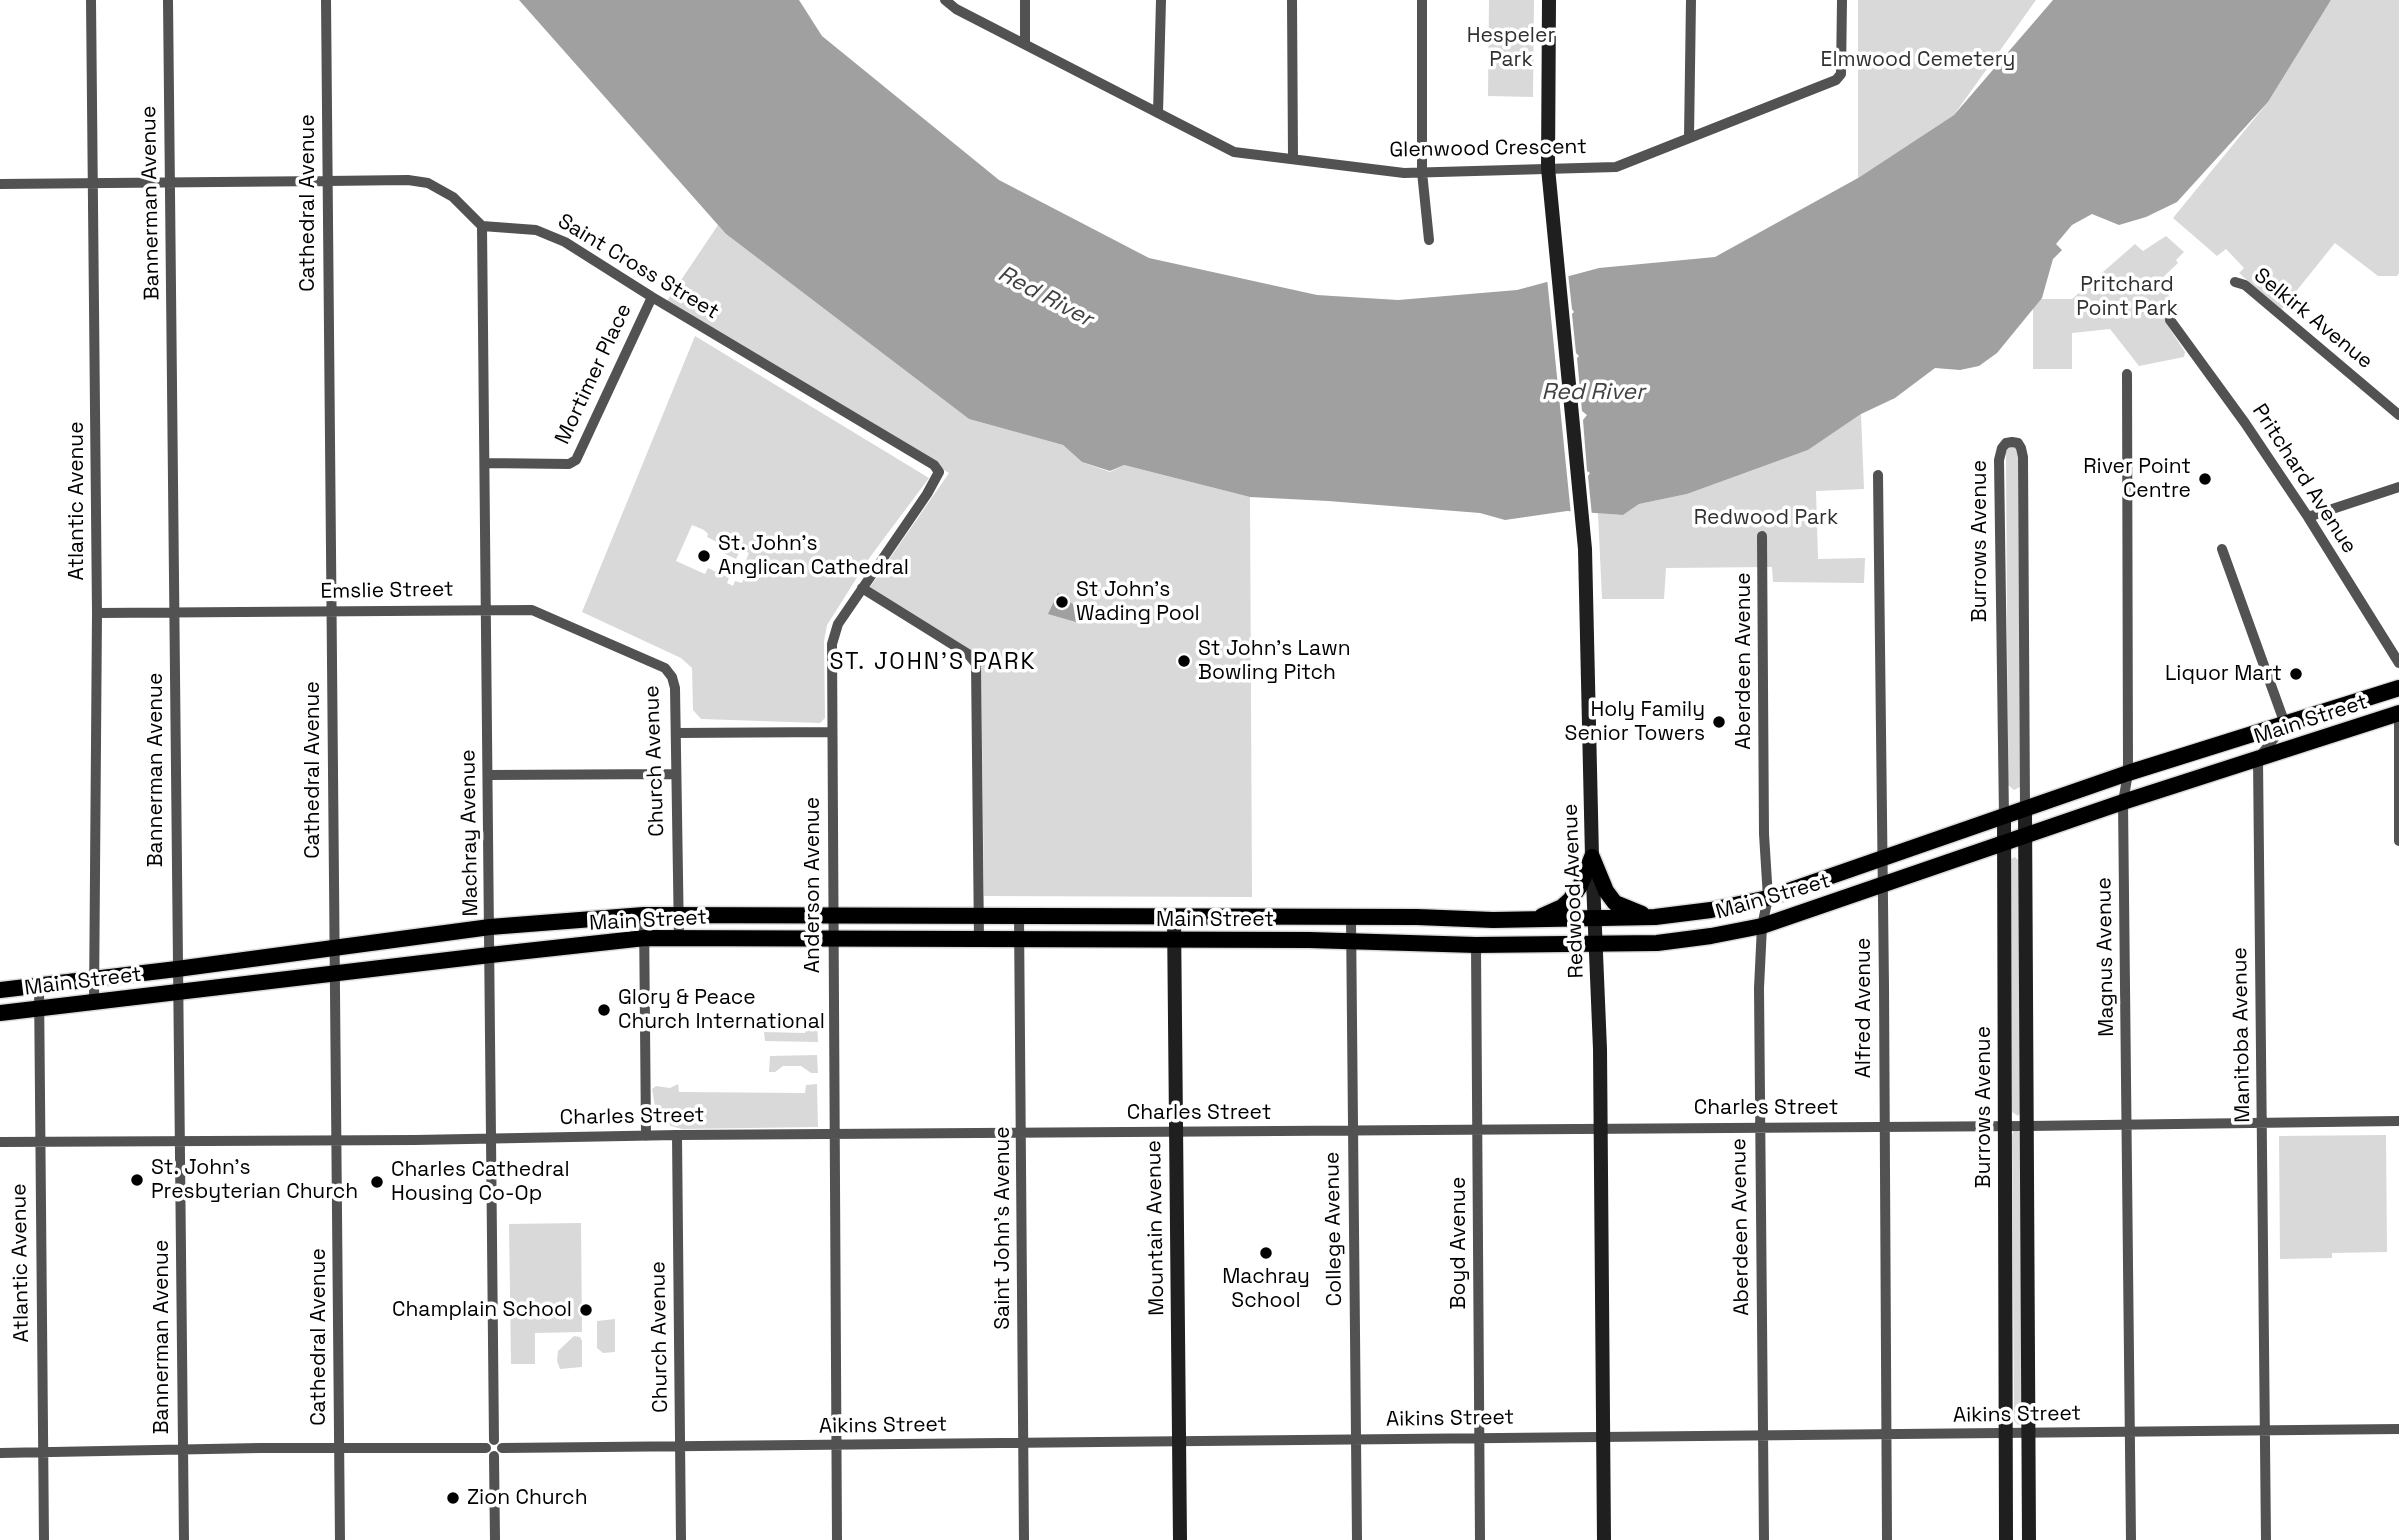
<!DOCTYPE html>
<html>
<head>
<meta charset="utf-8">
<style>
	body { margin:0 }
	canvas { display:block; background:#fff }
</style>
</head>
<body>
<canvas width="2399" height="1540"></canvas>
<script>
const c = document.querySelector('canvas').getContext('2d');
c.lineJoin = 'round';
function fillPath(path, color) {
  c.fillStyle = color;
  c.fill(path, 'evenodd');
}
function toPath(rows) {
  const path = new Path2D();
  for (const r of rows) {
    path.moveTo(r[0], r[1]);
    for (let i = 2; i < r.length; i += 2) path.lineTo(r[i], r[i + 1]);
  }
  return path;
}
function trace(path, color, width, dash) {
  c.strokeStyle = color;
  c.lineWidth = width;
  c.lineCap = dash ? 'butt' : 'round';
  c.setLineDash(dash || []);
  c.stroke(path);
}
function drawText(font, color, halo, rows, align = 'center') {
  c.font = font + ' "Space Grotesk",sans-serif';
  c.lineWidth = 7;
  c.setLineDash([]);
  c.textBaseline = 'middle';
  c.strokeStyle = halo;
  c.fillStyle = color;
  for (const [text, x, y, turn = 0] of rows) {
    c.save();
    c.translate(x, y);
    c.rotate((+turn || 0) * Math.PI / 180);
    c.textAlign = isNaN(turn) ? turn : align;
    if (halo) c.strokeText(text, 0, 0);
    c.fillText(text, 0, 0);
    c.restore();
  }
}
fillPath(toPath([
	[1489,0,1534,0,1533,97,1488,96],
	[1858,0,2036,0,1954,115,1858,178],
	[2331,0,2399,0,2399,273,2397,276,2378,276,2335,243,2281,310,2239,273,2244,268,2226,249,2217,256,2173,218,2268,102],
	[718,225,726,234,969,419,1063,445,1082,462,1110,472,1124,465,1250,497,1252,897,984,896,981,661,870,587,949,473,667,301],
	[2166,236,2184,252,2176,260,2178,263,2158,282,2179,308,2166,323,2185,352,2184,357,2139,366,2110,329,2072,333,2072,369,2033,369,2033,299,2072,299,2135,244,2143,251],
	[695,336,929,478,870,557,827,625,824,641,825,718,820,723,701,719,693,710,692,668,681,658,582,612],
	[692,525,704,530,708,534,707,537,719,543,717,550,736,559,741,549,749,553,745,563,750,565,742,583,735,581,733,586,727,583,729,578,708,568,705,574,676,561],
	[1861,414,1864,489,1816,491,1818,559,1865,558,1864,583,1773,582,1772,567,1666,568,1664,599,1602,599,1598,513,1623,515,1639,504,1687,494,1808,450],
	[2009,446,2017,447,2018,451,2020,787,2014,790,2008,785,2006,452],
	[2015,857,2019,861,2021,1112,2018,1116,2012,1112,2011,859],
	[806,1023,817,1023,818,1042,765,1041,764,1032,805,1033],
	[817,1055,818,1073,811,1073,801,1066,783,1066,775,1072,769,1072,770,1056],
	[678,1084,679,1092,805,1093,806,1085,817,1084,818,1127,682,1129,671,1126,660,1116,655,1106,652,1089,656,1086,670,1088],
	[2014,1130,2020,1132,2022,1423,2018,1425,2014,1420,2012,1135],
	[2386,1135,2387,1252,2332,1253,2332,1258,2280,1259,2279,1136],
	[581,1223,582,1332,535,1333,535,1364,511,1364,509,1224],
	[615,1319,615,1352,603,1353,597,1348,597,1321],
	[574,1336,580,1337,582,1341,582,1367,560,1369,557,1361,558,1351]
]), '#d9d9d9');
fillPath(toPath([
	[519,0,799,0,822,36,999,180,1149,258,1317,295,1398,300,1517,290,1599,268,1715,257,1858,178,1954,115,2053,0,2331,0,2268,102,2177,202,2146,217,2119,225,2092,214,2072,225,2056,244,2062,250,2053,259,2042,298,1997,353,1979,366,1960,370,1935,368,1895,398,1861,414,1808,450,1687,494,1639,504,1623,515,1567,511,1505,520,1480,513,1328,501,1250,497,1124,465,1110,471,1082,462,1063,445,969,419,726,234],
	[1058,593,1082,611,1076,622,1048,614]
]), '#a0a0a0');
fillPath(toPath([
	[1568,273,1572,309,1574,312,1572,314,1576,353,1579,356,1577,358,1582,411,1587,415,1583,420,1587,471,1590,473,1588,476,1592,516,1571,515,1547,278]
]), '#fff');
const primary = toPath([
	[1592,857,1606,891,1615,903,1642,914],
	[1542,916,1562,907,1570,900,1580,886,1592,857],
	[0,990,177,969,490,927,644,915,1417,917,1493,920,1655,917,1711,910,1768,898,2128,773,2399,688],
	[0,1013,490,955,645,938,1309,940,1476,945,1657,943,1711,936,1762,926,2123,802,2399,713]
]);
trace(primary, '#dbdbdb', 19);
trace(toPath([
	[91,0,97,613,94,1003],
	[168,0,184,1540],
	[326,0,340,1540],
	[945,0,956,9,1234,152,1404,173,1616,167,1836,80,1841,74,1842,0],
	[1292,0,1293,158],
	[1422,0,1422,172,1429,240],
	[1025,44,1025,0],
	[1158,113,1161,0],
	[1689,137,1691,0],
	[0,184,327,181,408,180,428,183,453,197,482,226,536,230,565,242,652,297,934,465,939,472,927,494,838,624,832,644,837,1540],
	[482,226,494,1440],
	[2235,282,2245,285,2399,415],
	[2170,320,2245,423,2308,517,2399,663],
	[2127,374,2128,773,2123,802,2131,1540],
	[485,463,569,464,576,460,652,297],
	[1878,475,1884,986,1887,1540],
	[2308,517,2399,487],
	[1762,536,1764,834,1768,898,1762,926,1759,988,1764,1540],
	[2222,549,2285,724,2258,759,2266,1540],
	[862,588,968,654,976,664,979,940],
	[97,613,532,610,665,668,672,677,675,688,679,939],
	[2399,711,2399,841],
	[676,733,832,732],
	[488,775,675,774],
	[2004,816,1999,460,2002,448,2006,443,2012,442,2018,443,2021,448,2023,457,2025,809],
	[644,915,646,1136],
	[1019,916,1024,1540],
	[1351,917,1357,1540],
	[1476,945,1480,1540],
	[39,985,44,1540],
	[677,1135,681,1540],
	[0,1142,415,1140,677,1135,2028,1126,2399,1121],
	[502,1448,2399,1429],
	[0,1453,260,1448,486,1448],
	[494,1456,495,1540]
]), '#525252', 10);
trace(toPath([
	[1549,0,1548,168,1585,549,1592,857,1600,1049,1604,1540],
	[2025,809,2029,1540],
	[2004,816,2006,1540],
	[1174,916,1180,1540]
]), '#1f1f1f', 14);
trace(primary, '#000', 16);
for (const [x, y, r, color] of [
	[2205,479,7,"#000"],
	[704,556,7,"#000"],
	[1062,602,7,"#000"],
	[1184,661,7,"#000"],
	[2296,674,7,"#000"],
	[1719,722,7,"#000"],
	[604,1010,7,"#000"],
	[137,1180,7,"#000"],
	[377,1182,7,"#000"],
	[1266,1253,7,"#000"],
	[586,1310,7,"#000"],
	[453,1498,7,"#000"]
]) {
  const dot = new Path2D();
  dot.arc(x, y, r, 0, 2 * Math.PI);
  c.fillStyle = color;
  c.fill(dot);
  trace(dot, '#fff', 2.5);
}
drawText('21px', '#303030', '#fff', [
	["Hespeler",1511,36],
	["Park",1511,60],
	["Elmwood Cemetery",1918,60],
	["Pritchard",2127,285],
	["Point Park",2127,309],
	["Redwood Park",1766,518]
]);
drawText('21px', '#000', '#fff', [
	["Glenwood Crescent",1488,149,-1],
	["Bannerman Avenue",151,203,-91],
	["Cathedral Avenue",308,203,-90],
	["Saint Cross Street",638,267,31],
	["Selkirk Avenue",2313,319,39],
	["Mortimer Place",594,374,-65],
	["Pritchard Avenue",2304,479,57],
	["Atlantic Avenue",77,501,-90],
	["Burrows Avenue",1980,541,-90],
	["Emslie Street",387,591,-1],
	["Aberdeen Avenue",1744,661,-90],
	["Main Street",2311,720,-18],
	["Church Avenue",655,761,-92],
	["Bannerman Avenue",156,770,-90],
	["Cathedral Avenue",313,770,-90],
	["Machray Avenue",470,833,-91],
	["Anderson Avenue",813,885,-90],
	["Redwood Avenue",1574,891,-92],
	["Main Street",1773,897,-16],
	["Main Street",1215,920],
	["Main Street",648,921,-3],
	["Magnus Avenue",2106,957,-91],
	["Main Street",83,982,-7],
	["Alfred Avenue",1864,1008,-90],
	["Manitoba Avenue",2242,1035,-91],
	["Burrows Avenue",1984,1107,-90],
	["Charles Street",1766,1108],
	["Charles Street",1199,1113],
	["Charles Street",632,1117,-1],
	["Aberdeen Avenue",1741,1227,-91],
	["Saint John's Avenue",1003,1228,-90],
	["Mountain Avenue",1156,1228,-91],
	["College Avenue",1334,1229,-91],
	["Boyd Avenue",1459,1243,-90],
	["Atlantic Avenue",21,1263,-91],
	["Bannerman Avenue",162,1337,-90],
	["Cathedral Avenue",319,1337,-90],
	["Church Avenue",660,1337,-91],
	["Aikins Street",2017,1415,-1],
	["Aikins Street",1450,1419,-1],
	["Aikins Street",883,1426,-1]
]);
drawText('21px', '#000', '#fff', [
	["River Point",2191,467,"right"],
	["Centre",2191,491,"right"],
	["St. John’s",718,544],
	["Anglican Cathedral",718,568],
	["St John's",1076,590],
	["Wading Pool",1076,614],
	["St John's Lawn",1198,649],
	["Bowling Pitch",1198,673],
	["Liquor Mart",2282,674,"right"],
	["Holy Family",1705,710,"right"],
	["Senior Towers",1705,734,"right"],
	["Glory & Peace",618,998],
	["Church International",618,1022],
	["St. John's",151,1168],
	["Presbyterian Church",151,1192],
	["Charles Cathedral",391,1170],
	["Housing Co-Op",391,1194],
	["Machray",1266,1277,"center"],
	["School",1266,1301,"center"],
	["Champlain School",572,1310,"right"],
	["Zion Church",467,1498]
], 'left');
drawText('italic 23px', '#414141', '#fff', [
	["Red River",1045,297,28],
	["Red River",1593,393]
]);
c.letterSpacing = '2px';
drawText('23px', '#000', '#fff', [
	["ST. JOHN'S PARK",933,663]
]);
c.letterSpacing = '0px';
</script>
</body>
</html>
